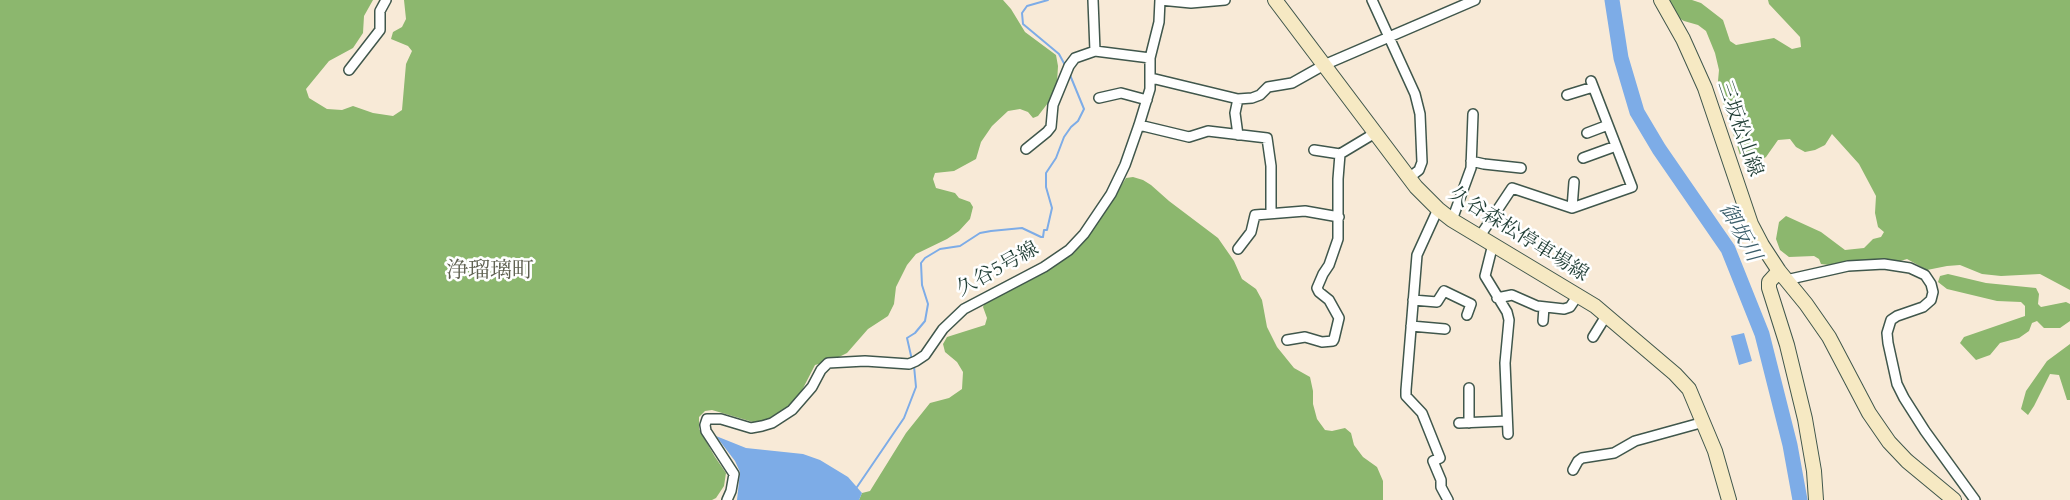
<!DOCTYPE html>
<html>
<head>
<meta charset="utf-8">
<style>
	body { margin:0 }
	canvas { display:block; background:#f8ead7 }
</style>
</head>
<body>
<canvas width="2070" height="500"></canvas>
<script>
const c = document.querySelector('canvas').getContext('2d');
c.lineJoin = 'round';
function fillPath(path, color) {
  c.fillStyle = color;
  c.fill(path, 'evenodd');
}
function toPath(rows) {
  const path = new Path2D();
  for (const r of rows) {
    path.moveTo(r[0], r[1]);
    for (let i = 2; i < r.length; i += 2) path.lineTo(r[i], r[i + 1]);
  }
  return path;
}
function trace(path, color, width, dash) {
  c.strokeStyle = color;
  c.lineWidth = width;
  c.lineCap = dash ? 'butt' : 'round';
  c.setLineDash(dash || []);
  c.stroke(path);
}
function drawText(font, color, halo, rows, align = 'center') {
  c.font = font + ' Cardo,"Noto Serif JP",serif';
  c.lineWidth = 5;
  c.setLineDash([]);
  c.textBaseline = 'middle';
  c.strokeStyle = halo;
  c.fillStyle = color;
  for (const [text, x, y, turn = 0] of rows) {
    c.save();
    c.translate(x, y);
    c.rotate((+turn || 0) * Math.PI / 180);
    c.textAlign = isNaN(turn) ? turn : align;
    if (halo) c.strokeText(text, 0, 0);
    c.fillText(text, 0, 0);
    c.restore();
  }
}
fillPath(toPath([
	[0,0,373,0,364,16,363,33,353,48,329,61,306,89,309,98,327,109,342,110,353,106,373,113,393,116,402,110,406,64,412,51,408,46,391,39,393,32,402,27,406,19,404,0,1003,0,1011,9,1025,32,1056,55,1058,66,1057,83,1051,99,1038,116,1033,118,1028,112,1020,109,1008,111,992,126,981,142,976,159,954,171,935,173,933,179,936,188,955,193,959,198,970,202,973,207,970,219,959,231,947,239,916,254,907,265,896,287,894,304,888,316,868,329,847,353,831,361,815,365,798,398,780,413,765,421,753,422,712,410,705,411,699,417,699,429,715,457,726,473,724,486,716,498,712,500,0,500],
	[1667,0,1692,0,1701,3,1723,20,1730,41,1736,45,1774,38,1792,49,1801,47,1800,37,1769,4,1768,0,2070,0,2070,290,2040,274,2001,276,1982,274,1960,265,1947,266,1927,270,1907,259,1897,262,1851,261,1829,265,1821,264,1819,259,1814,256,1789,257,1780,250,1776,239,1779,222,1786,216,1821,232,1845,250,1864,248,1873,239,1881,237,1884,232,1878,227,1875,213,1876,196,1859,164,1832,134,1825,145,1815,150,1805,152,1796,147,1790,139,1778,140,1766,157,1755,164,1748,165,1741,158,1720,93,1718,81,1719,70,1715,53,1706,31,1698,25,1684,21,1675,16],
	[1133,177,1143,180,1151,185,1169,201,1218,238,1234,261,1242,279,1256,289,1262,300,1267,327,1277,347,1294,368,1310,377,1313,391,1313,404,1317,419,1325,430,1332,431,1345,428,1351,433,1354,445,1363,457,1377,467,1383,481,1383,500,859,500,862,493,870,491,906,433,930,403,949,398,962,389,963,372,957,362,945,352,943,344,947,337,985,325,987,318,983,307,986,300,1074,253,1102,216,1126,178],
	[1948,274,1986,283,2036,288,2039,294,2038,304,2041,307,2066,302,2070,304,2070,321,2060,328,2044,328,2037,321,2032,323,2029,331,2019,338,2000,343,1990,355,1976,360,1960,343,1964,337,2025,316,2025,306,2021,302,1997,301,1947,289,1938,282,1940,276],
	[2070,344,2070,400,2067,400,2059,375,2050,374,2034,406,2028,415,2021,409,2026,391,2047,361]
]), '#8cb76e');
fillPath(toPath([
	[1744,333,1752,361,1739,365,1731,336],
	[716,436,746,448,803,454,820,460,848,477,862,493,859,500,737,500,740,472,735,461]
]), '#7dace7');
trace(toPath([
	[1048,0,1027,6,1022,13,1023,24,1059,54,1066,67],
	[912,360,907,338,915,333,925,321,928,304,922,285,921,263,925,258,940,249,960,246,980,233,991,231,1022,228,1041,237,1043,237,1044,230,1047,230,1052,208,1046,187,1046,173,1056,158,1064,137,1071,127,1078,121,1084,109,1070,75],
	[857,487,904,418,916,387,914,366]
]), '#7dace7', 2);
trace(toPath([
	[1612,0,1621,58,1637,112,1659,149,1728,249,1762,334,1790,445,1800,500]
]), '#7dace7', 15);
const minor = toPath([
	[1093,0,1095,51,1150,58],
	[1160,0,1191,3,1225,0],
	[1372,0,1415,94,1420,114,1422,162,1419,170,1410,177],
	[349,70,380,30,380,11,386,0],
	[1151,78,1238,99,1252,98,1260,95,1268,87,1292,83,1324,65,1475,0],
	[1567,95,1593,87],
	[1099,98,1121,93,1147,100],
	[1139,125,1189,137,1208,131,1267,138,1271,166,1271,213],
	[1587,133,1608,125],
	[1238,135,1235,113,1238,99],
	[1026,149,1047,132,1051,127,1053,105,1069,66,1075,58,1095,51],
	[1314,150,1340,154],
	[1583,158,1616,146],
	[1471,161,1484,164,1521,168],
	[1572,208,1574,182],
	[1438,209,1417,255,1406,390,1406,396,1422,413,1440,458,1433,461,1441,480,1441,487,1448,500],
	[1452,220,1471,168,1473,114],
	[1480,236,1512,188,1572,208,1632,187,1591,81],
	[1493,244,1485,276,1507,312,1509,320,1505,363,1508,434],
	[1238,249,1251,232,1255,215,1305,211,1339,217],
	[1786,280,1848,266,1884,264,1910,268,1925,275,1931,284,1933,292,1931,300,1923,307,1897,316,1891,320,1887,333,1888,343,1897,384,1904,398,1925,431,1975,500],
	[1497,298,1512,295,1537,306,1564,309,1570,307,1578,295],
	[1413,300,1437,302,1444,291,1471,304,1467,315],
	[1543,321,1544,307],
	[1411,326,1445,329],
	[1593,337,1606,316],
	[1287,340,1305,337,1322,342,1333,341,1334,339,1339,318,1329,300,1319,292,1317,288,1323,274,1329,265,1338,239,1338,179,1340,154,1375,133],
	[1459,423,1507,421],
	[1469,423,1469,388],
	[1573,470,1578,461,1582,458,1614,453,1635,441,1704,422],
	[727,500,731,491,734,474,706,431,705,425,707,419,721,419,751,428,762,426,772,423,792,410,812,387,821,370,828,363,865,361,909,364,916,361,925,355,943,329,964,309,1044,267,1069,250,1084,234,1111,194,1125,165,1139,125,1150,89,1150,58,1159,22,1160,0]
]);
const secondary = toPath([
	[1275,0,1416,187,1438,209,1452,220,1595,306,1675,374,1689,389,1715,451,1729,500],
	[1661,0,1683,39,1705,88,1751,224,1762,245,1779,271,1806,304,1829,337,1869,413,1889,442,1907,461,1954,500],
	[1779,271,1769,282,1769,288,1787,345,1805,419,1814,471,1816,500]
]);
trace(minor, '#40574c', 12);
trace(secondary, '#40574c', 16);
trace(minor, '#fff', 9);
trace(secondary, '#f6e9c3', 14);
drawText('20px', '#1f3d34', '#fff', [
	["三坂松山線",1739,129,71],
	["久谷森松停車場線",1518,235,32],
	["久谷5号線",998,270,-29]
]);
drawText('italic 21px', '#3b5e6a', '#fff', [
	["御坂川",1739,233,61]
]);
drawText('22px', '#606252', '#fff', [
	["浄瑠璃町",490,272]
]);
</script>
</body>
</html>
